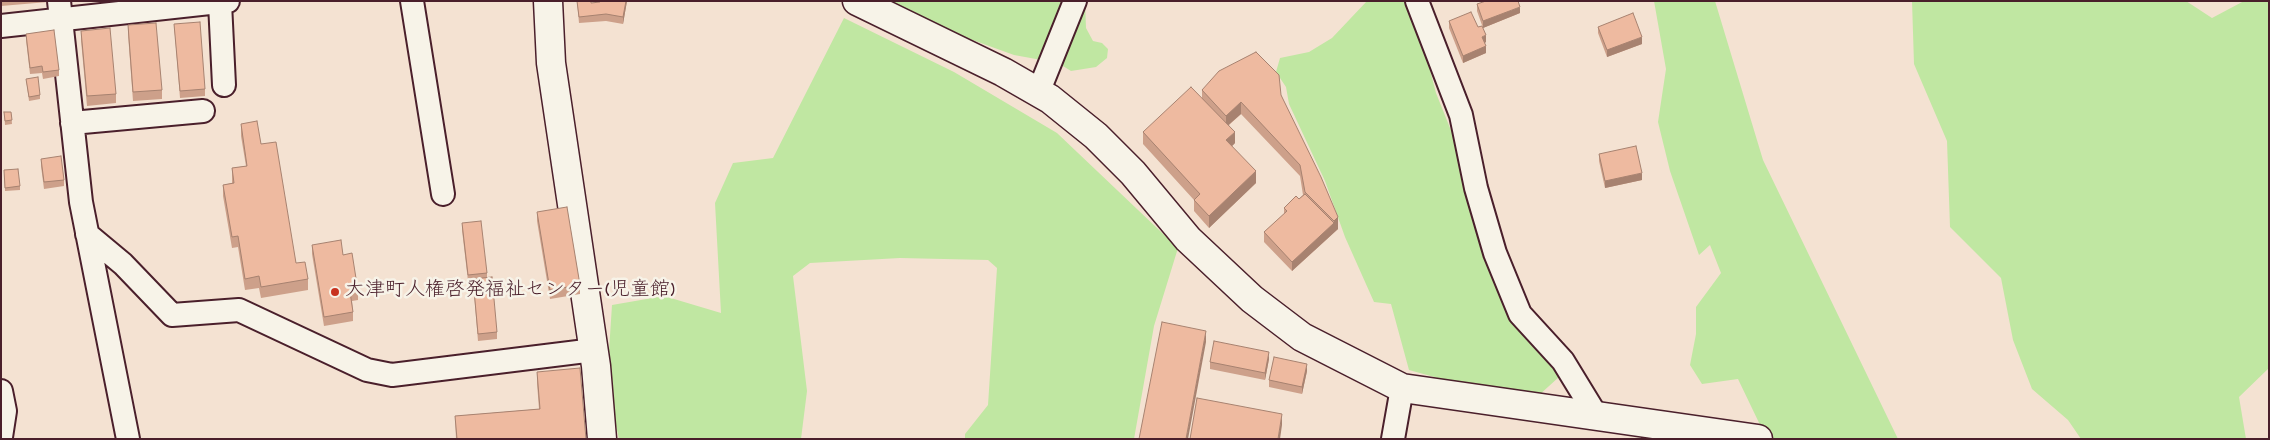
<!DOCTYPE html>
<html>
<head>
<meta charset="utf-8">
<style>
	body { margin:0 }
	#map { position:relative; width:2270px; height:440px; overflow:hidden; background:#f4e2d2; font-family:Dekko,sans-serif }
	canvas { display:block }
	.frame { position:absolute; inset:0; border:2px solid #4a1f2b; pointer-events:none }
</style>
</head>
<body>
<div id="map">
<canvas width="2270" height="440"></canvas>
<div class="frame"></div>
</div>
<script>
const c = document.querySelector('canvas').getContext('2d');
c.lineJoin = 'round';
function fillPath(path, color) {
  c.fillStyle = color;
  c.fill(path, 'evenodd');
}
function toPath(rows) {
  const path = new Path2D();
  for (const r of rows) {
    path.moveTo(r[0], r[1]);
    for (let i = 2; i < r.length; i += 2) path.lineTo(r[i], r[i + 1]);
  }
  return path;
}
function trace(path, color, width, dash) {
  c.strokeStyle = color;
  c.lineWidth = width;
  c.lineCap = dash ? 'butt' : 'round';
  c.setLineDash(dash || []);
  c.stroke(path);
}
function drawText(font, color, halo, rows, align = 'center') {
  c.font = font + ' Dekko,"Klee One",sans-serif';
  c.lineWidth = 5;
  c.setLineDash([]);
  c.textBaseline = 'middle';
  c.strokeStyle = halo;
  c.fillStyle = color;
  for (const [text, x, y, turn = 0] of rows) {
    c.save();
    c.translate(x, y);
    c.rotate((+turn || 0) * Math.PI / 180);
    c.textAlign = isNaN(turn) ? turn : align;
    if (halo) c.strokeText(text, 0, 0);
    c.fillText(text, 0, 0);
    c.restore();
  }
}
fillPath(toPath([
	[890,1,1085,1,1086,28,1093,41,1102,43,1108,49,1107,58,1096,67,1071,71,1058,63,1014,55,967,38],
	[1367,1,1404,1,1407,5,1425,51,1436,93,1466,168,1559,377,1538,396,1467,386,1409,370,1391,304,1374,302,1345,237,1325,181,1289,104,1286,87,1276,72,1280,58,1309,52,1332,38],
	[1654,1,1715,1,1763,160,1898,439,1759,439,1762,429,1738,379,1702,384,1690,365,1696,334,1696,307,1721,273,1710,245,1699,255,1670,171,1658,122,1666,69],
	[1912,1,2186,1,2212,18,2244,1,2269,1,2269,368,2239,397,2246,439,2081,439,2068,420,2032,389,2013,340,2001,278,1950,227,1947,141,1914,64],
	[844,18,954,72,1057,133,1178,248,1154,326,1134,439,965,439,965,434,988,405,997,268,988,260,900,258,810,263,793,276,807,391,801,439,619,439,615,421,609,351,612,305,664,296,721,313,715,203,733,163,773,158]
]), '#c0e7a2');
const street = toPath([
	[59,1,81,202,128,439],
	[412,1,443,194],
	[1417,1,1461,115,1476,188,1495,253,1520,314,1563,361,1596,415],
	[220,3,224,85],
	[1,26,228,1],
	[1038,93,1075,1],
	[72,123,203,111],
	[87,234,123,264,172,315,239,310,367,370,392,375,594,350],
	[1,391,5,411,1,437],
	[1393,439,1402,388]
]);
const secondary = toPath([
	[548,1,551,63,596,366,602,439],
	[857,1,1003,72,1050,99,1096,136,1133,173,1188,239,1252,299,1302,337,1402,388,1758,439]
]);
trace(street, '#4a1f2b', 26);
trace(secondary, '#4a1f2b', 31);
trace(street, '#f7f3e8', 22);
trace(secondary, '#f7f3e8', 28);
fillPath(toPath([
	[1,1,48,1,48,2,1,6],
	[577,1,591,3,627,1,623,24,606,21,579,23],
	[1477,4,1520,13,1483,28,1477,11],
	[1449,21,1478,27,1486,42,1485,43,1486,53,1463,63,1449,28],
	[174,24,205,89,205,96,180,98],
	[128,25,162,90,162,99,133,101,128,34],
	[1598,27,1642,44,1607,57,1598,33],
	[81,31,116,94,116,103,87,106,81,40],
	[26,34,59,70,59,76,43,79,42,73,30,74,26,40],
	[26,79,40,95,40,99,29,101],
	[1202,90,1281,95,1338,229,1292,271,1264,242,1264,232,1284,214,1284,208,1299,199,1303,195,1300,176,1241,114,1229,125,1235,143,1232,146,1256,183,1209,228,1194,211,1194,200,1143,144,1143,132,1202,98],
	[4,112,11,112,12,124,5,125],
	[241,124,261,144,296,263,308,279,308,290,261,298,259,288,245,290,238,247,232,248,223,196,223,185,232,183,232,168,246,166,241,136],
	[1599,154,1642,180,1605,188,1599,161],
	[41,159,64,180,64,186,44,189,41,166],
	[4,174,20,186,20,190,5,191],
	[537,212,580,285,580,294,550,299,537,221],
	[462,223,487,273,487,278,497,332,497,339,478,341,473,281,468,281,462,230],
	[312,245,343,255,358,291,358,300,352,301,353,312,353,321,324,326,312,254],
	[1269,359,1265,380,1210,369,1210,362],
	[1307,371,1302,394,1269,387,1269,380],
	[537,372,586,439,456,439,455,416,539,409,537,383]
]), '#cda08a');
fillPath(toPath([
	[626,1,627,1,623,24,623,17],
	[1520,7,1520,13,1483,28,1483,21],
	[1486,35,1486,42,1482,44,1482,37],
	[1642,37,1642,44,1607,57,1607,50],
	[1486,46,1486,53,1463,63,1463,56],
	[1241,102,1241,114,1226,127,1226,116],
	[1235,132,1235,143,1226,152,1226,140],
	[1256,171,1256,183,1209,228,1209,216],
	[1642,173,1642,180,1605,188,1605,181],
	[1338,217,1338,229,1292,271,1292,262,1334,223,1334,221],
	[1206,331,1206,342,1188,439,1186,439],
	[1269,352,1269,359,1265,380,1265,373],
	[1307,364,1307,371,1302,394,1302,387],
	[1282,414,1282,425,1280,439,1278,439]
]), '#a78270');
const building = toPath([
	[577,1,591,1,591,3,600,2,600,1,626,1,623,17,606,14,579,17,577,1],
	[1486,1,1518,1,1520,7,1483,21,1477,4,1486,1],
	[1471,12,1478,27,1482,26,1486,35,1482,37,1486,46,1463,56,1449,21,1471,12],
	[1633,13,1642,37,1607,50,1598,27,1633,13],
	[200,22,205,89,180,91,174,24,200,22],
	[156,23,162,90,133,92,128,25,156,23],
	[110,28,116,94,87,96,81,31,110,28],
	[54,30,59,70,43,72,42,66,30,68,26,34,54,30],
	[1256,52,1279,75,1281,95,1321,177,1338,217,1334,221,1305,192,1300,165,1241,102,1226,116,1202,90,1219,71,1256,52],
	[38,77,40,95,29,97,26,79,38,77],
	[1191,87,1235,132,1226,140,1256,171,1209,216,1194,200,1200,194,1143,132,1191,87],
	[4,112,11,112,12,120,5,121,4,112],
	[257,121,261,144,276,142,296,263,305,262,308,279,261,287,259,276,245,279,238,236,232,237,223,185,234,183,232,168,247,166,241,124,257,121],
	[1636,146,1642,173,1605,181,1599,154,1636,146],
	[61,156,64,180,44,182,41,159,61,156],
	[18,169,20,186,5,188,4,170,18,169],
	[1305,194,1334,223,1292,262,1264,232,1287,211,1284,208,1296,196,1299,199,1305,194],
	[567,207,580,285,550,290,537,212,567,207],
	[481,221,487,273,468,275,462,223,481,221],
	[341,240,343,255,352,253,358,291,350,292,353,312,324,317,312,245,341,240],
	[492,277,497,332,478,334,473,279,492,277],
	[1162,322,1206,331,1186,439,1139,439,1162,322],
	[1214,341,1269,352,1265,373,1210,362,1214,341],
	[1274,357,1307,364,1302,387,1269,380,1274,357],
	[580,368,586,439,457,439,455,416,540,409,537,372,580,368],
	[1197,398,1282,414,1278,439,1190,439,1197,398]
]);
fillPath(building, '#eebaa0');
trace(building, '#a78270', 1);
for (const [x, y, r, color] of [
	[335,292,5,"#c8321e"]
]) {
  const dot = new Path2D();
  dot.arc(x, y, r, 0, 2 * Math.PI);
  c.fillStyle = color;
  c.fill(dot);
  trace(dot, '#f7f3e8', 2);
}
drawText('20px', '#4a1f2b', '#f7f3e8', [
	["大津町人権啓発福祉センター(児童館)",345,292]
], 'left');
</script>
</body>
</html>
